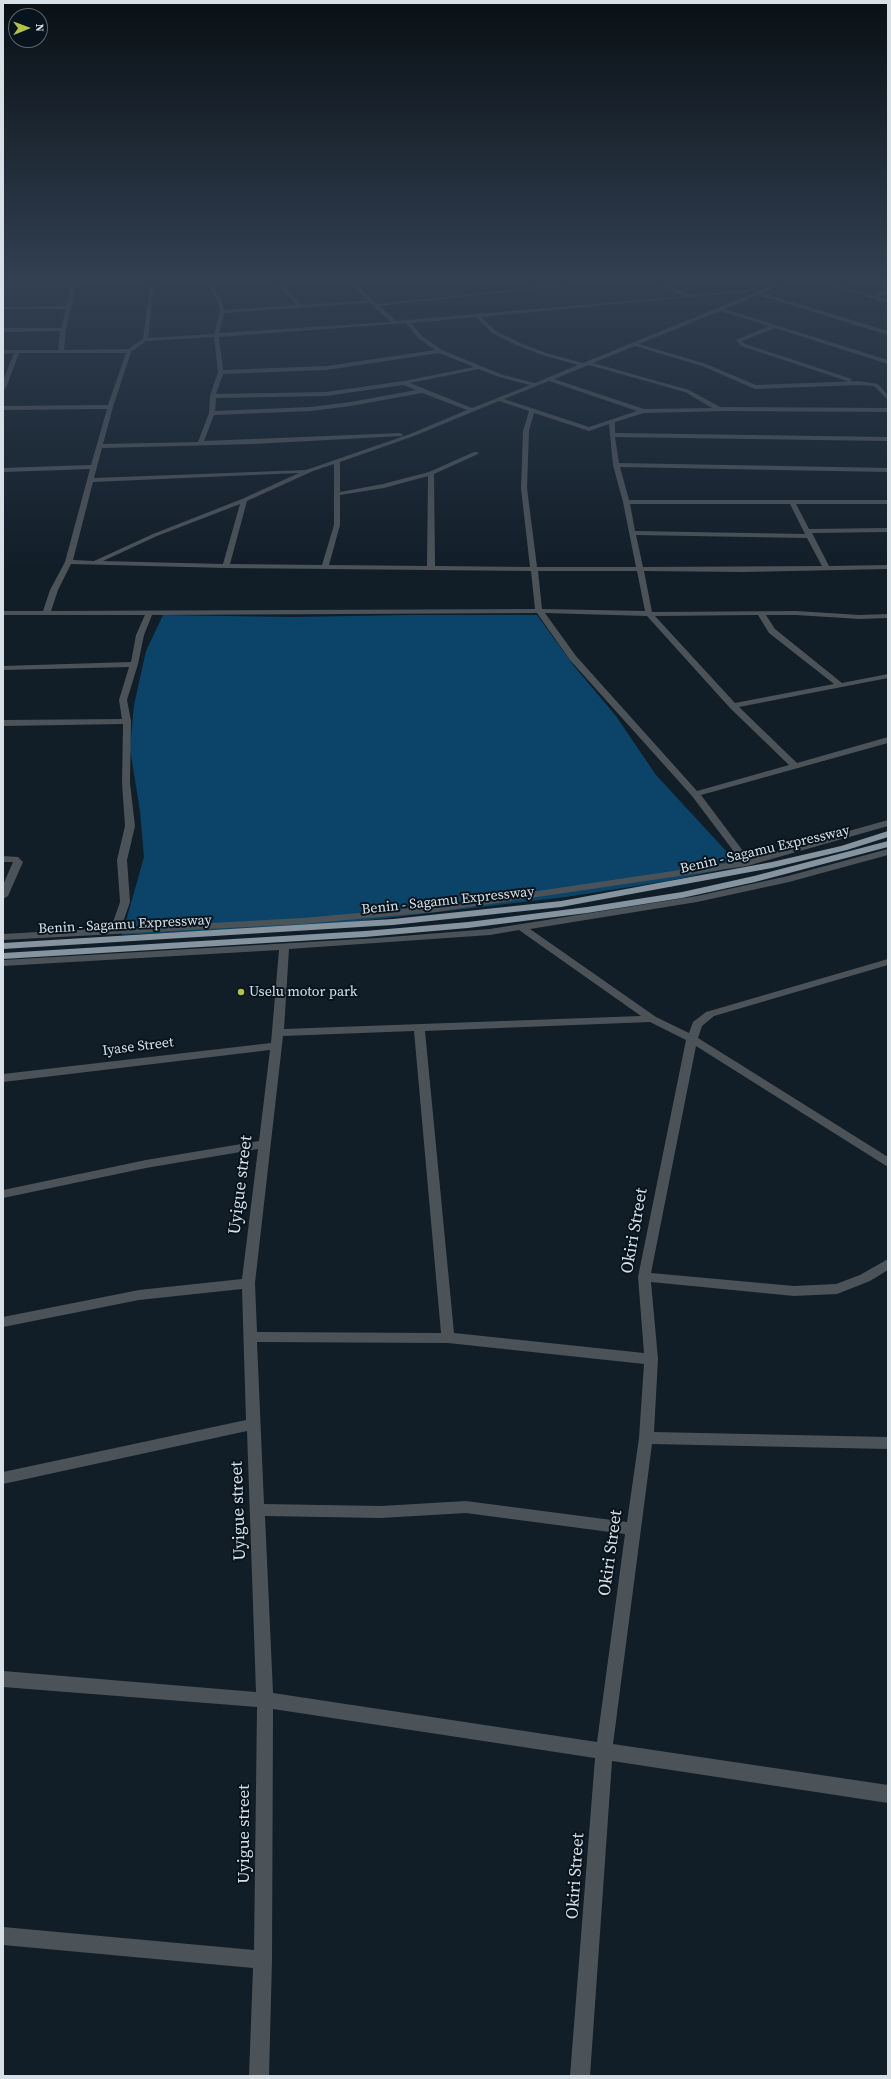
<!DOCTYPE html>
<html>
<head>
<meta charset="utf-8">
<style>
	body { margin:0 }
	#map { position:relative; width:891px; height:2079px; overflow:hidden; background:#111d27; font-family:"Source Serif 4",serif }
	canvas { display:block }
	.frame { position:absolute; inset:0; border:4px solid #d8e0e7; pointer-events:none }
	.north { position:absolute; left:8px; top:8px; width:40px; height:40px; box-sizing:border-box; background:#08141d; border:1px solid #5b666e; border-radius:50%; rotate:89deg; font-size:11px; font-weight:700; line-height:16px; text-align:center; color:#d8e0e7 }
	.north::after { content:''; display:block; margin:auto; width:14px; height:18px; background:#b3c24b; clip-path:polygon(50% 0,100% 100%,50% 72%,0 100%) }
</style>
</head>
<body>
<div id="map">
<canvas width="891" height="2079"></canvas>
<div class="frame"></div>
<div class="north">N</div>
</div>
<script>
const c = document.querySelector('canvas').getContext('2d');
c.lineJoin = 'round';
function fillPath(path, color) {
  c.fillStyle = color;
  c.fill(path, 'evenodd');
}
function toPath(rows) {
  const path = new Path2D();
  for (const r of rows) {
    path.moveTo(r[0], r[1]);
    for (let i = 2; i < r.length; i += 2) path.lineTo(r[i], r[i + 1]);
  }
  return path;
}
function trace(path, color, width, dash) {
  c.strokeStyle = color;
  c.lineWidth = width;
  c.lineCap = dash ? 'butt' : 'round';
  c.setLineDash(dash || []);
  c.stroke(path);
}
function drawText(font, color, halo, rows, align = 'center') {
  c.font = font + ' "Source Serif 4",serif';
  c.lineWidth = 4;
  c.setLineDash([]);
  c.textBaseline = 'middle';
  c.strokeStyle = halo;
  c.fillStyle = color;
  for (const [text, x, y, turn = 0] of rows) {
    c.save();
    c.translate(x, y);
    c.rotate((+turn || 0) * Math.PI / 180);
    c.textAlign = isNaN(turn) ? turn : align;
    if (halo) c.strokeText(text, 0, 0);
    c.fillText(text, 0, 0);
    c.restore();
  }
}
fillPath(toPath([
	[163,615,292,617,410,615,537,615,574,666,616,716,656,775,740,866,668,881,566,897,327,925,122,935,144,857,140,811,130,749,134,705,146,651]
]), '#0b4468');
fillPath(toPath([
	[76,285,66,329,64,350,128,349,143,339,150,285,154,285,148,338,214,334,220,312,218,302,208,285,212,285,222,302,224,310,297,305,277,285,282,285,302,305,367,300,352,285,357,285,377,304,555,285,569,285,380,306,396,321,685,296,659,285,665,285,690,295,753,290,755,291,481,317,496,331,520,343,546,353,583,363,774,285,780,285,762,293,888,331,888,335,758,295,724,309,888,360,888,364,775,328,742,341,745,344,852,379,850,382,741,346,736,340,770,326,720,311,639,344,706,364,756,385,859,381,878,384,888,395,888,400,874,386,859,385,755,389,702,366,635,346,593,363,689,390,720,407,888,408,888,412,726,411,644,413,615,422,615,433,888,437,888,441,615,437,619,463,888,468,888,472,620,467,629,500,888,500,888,504,796,504,809,529,888,528,888,532,812,533,829,566,888,565,888,569,743,572,644,571,652,612,796,611,860,615,888,614,888,618,860,619,796,615,766,615,775,629,842,683,888,674,888,678,739,707,797,763,888,737,888,743,701,795,749,859,888,820,888,826,747,866,436,912,303,924,3,940,3,934,111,928,120,902,117,860,125,826,122,783,123,724,3,726,3,720,122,719,119,700,129,667,3,670,3,666,131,662,136,635,145,615,3,615,3,611,43,611,50,590,65,562,90,469,3,472,3,468,91,465,107,409,3,410,3,406,108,405,126,353,19,353,6,388,3,390,3,381,14,353,3,354,3,350,58,350,60,331,3,332,3,328,61,328,66,309,3,309,3,307,66,306,71,287,3,288,3,286,76,285],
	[370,303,391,322,219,333,224,313,370,303],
	[476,317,492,333,516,345,542,355,578,365,535,383,503,375,442,350,422,336,411,323,476,317],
	[406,323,418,338,435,350,327,366,223,370,219,337,406,323],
	[214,337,218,372,210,396,209,413,198,442,103,444,113,407,131,352,146,341,214,337],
	[439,353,474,367,404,381,326,392,216,394,223,374,327,370,439,353],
	[589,365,685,392,712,408,644,409,554,379,589,365],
	[479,369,499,377,530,385,472,408,410,383,479,369],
	[549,381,637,411,589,427,504,399,549,381],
	[403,385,416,390,351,402,311,407,215,411,216,398,326,396,403,385],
	[422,393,467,410,410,434,306,470,94,478,102,448,253,444,402,436,403,435,400,433,204,441,214,415,311,411,351,406,422,393],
	[499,401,529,411,523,431,521,488,530,567,435,566,434,474,478,454,478,452,474,452,429,472,383,484,340,492,340,462,414,436,499,401],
	[534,413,589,431,609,424,613,465,623,502,636,567,537,567,527,488,529,431,534,413],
	[334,464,334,525,322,565,230,564,247,501,313,471,334,464],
	[299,473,242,499,153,534,94,561,73,560,93,482,299,473],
	[428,476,427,566,329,565,340,525,340,495,384,488,428,476],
	[240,504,223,564,103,561,157,536,240,504],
	[630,504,790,504,805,534,635,531,630,504],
	[636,535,807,538,822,566,643,567,636,535],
	[71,564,226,568,531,571,535,609,51,611,58,590,71,564],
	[538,571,637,571,645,611,542,609,538,571],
	[537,613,570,660,692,796,741,861,436,906,303,918,121,928,130,902,127,860,135,826,130,783,131,721,127,700,138,664,144,635,152,615,537,613],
	[545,613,647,616,730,708,789,765,697,791,576,656,545,613],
	[758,615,769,633,834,684,735,703,655,616,758,615],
	[830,285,836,285,873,296,888,290,888,293,878,297,888,300,888,303,830,285],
	[888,849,888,855,789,882,697,902,530,929,656,1017,689,1033,693,1022,706,1012,888,959,888,965,714,1016,702,1026,698,1038,888,1157,888,1167,696,1046,651,1273,794,1286,836,1284,860,1275,888,1259,888,1270,870,1281,837,1294,794,1296,651,1282,658,1359,654,1432,888,1437,888,1449,652,1444,613,1744,888,1785,888,1803,612,1761,590,2076,570,2076,595,1758,273,1709,272,1960,269,2076,249,2076,253,1968,3,1945,3,1927,254,1950,257,1707,3,1687,3,1671,256,1692,247,1431,3,1484,3,1472,246,1420,242,1289,139,1300,3,1327,3,1317,139,1290,242,1279,258,1149,146,1168,3,1198,3,1190,146,1160,259,1141,270,1050,3,1082,3,1074,271,1043,279,950,3,966,3,960,377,938,490,929,697,896,788,876,888,849],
	[519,930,641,1016,284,1029,289,949,490,935,519,930],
	[650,1022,686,1040,638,1277,644,1353,454,1333,425,1031,650,1022],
	[414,1031,441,1333,257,1332,255,1283,283,1036,414,1031],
	[257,1342,448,1343,644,1364,639,1438,627,1522,466,1501,381,1506,264,1504,257,1342],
	[466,1513,625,1534,597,1742,273,1693,265,1516,381,1518,466,1513],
	[3,856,18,857,23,862,8,896,3,899,3,885,13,862,3,862,3,856]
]), '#4c5358');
fillPath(toPath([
	[888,831,888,837,847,850,772,868,561,907,393,925,3,949,3,943,393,919,561,901,772,862,841,846,888,831],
	[888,841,888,847,755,882,682,898,587,913,468,928,365,937,3,959,3,953,365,931,468,922,587,907,682,892,754,876,888,841]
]), '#8694a0');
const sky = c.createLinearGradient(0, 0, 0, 576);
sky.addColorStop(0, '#091015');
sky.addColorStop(0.49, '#324052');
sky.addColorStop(1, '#32405200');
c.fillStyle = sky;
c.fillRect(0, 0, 891, 576);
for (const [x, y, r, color] of [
	[241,992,4,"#b3c24b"]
]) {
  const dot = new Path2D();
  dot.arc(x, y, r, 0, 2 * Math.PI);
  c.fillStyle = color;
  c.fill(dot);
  trace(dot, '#08141d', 1.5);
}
drawText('14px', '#d8e0e7', '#08141d', [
	["Benin - Sagamu Expressway",765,850,-13],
	["Benin - Sagamu Expressway",448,901,-6],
	["Benin - Sagamu Expressway",125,925,-3],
	["Iyase Street",138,1047,-7]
]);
drawText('14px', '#d8e0e7', '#08141d', [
	["Uselu motor park",249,992]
], 'left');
drawText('17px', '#d8e0e7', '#08141d', [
	["Uyigue street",241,1185,-83],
	["Okiri Street",635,1231,-80],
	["Uyigue street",239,1511,-92],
	["Okiri Street",611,1553,-82],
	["Uyigue street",245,1834,-90],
	["Okiri Street",576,1876,-86]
]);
</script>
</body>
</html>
